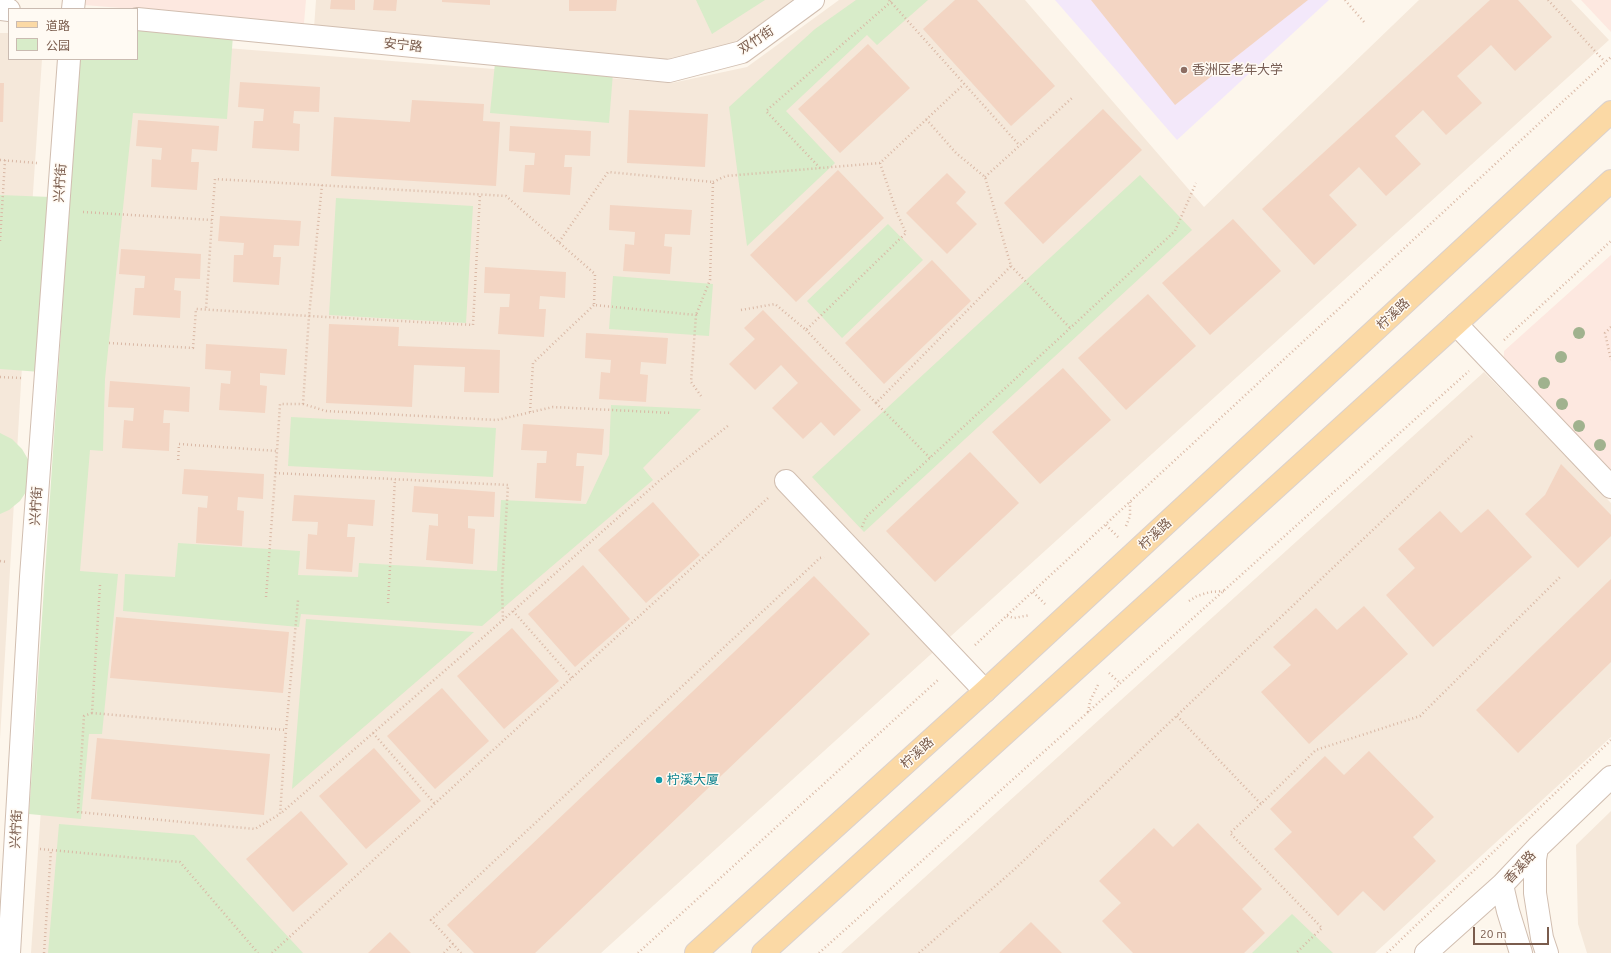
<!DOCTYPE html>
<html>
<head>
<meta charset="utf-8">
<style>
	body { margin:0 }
	#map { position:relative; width:1611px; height:953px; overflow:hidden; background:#fdf6ec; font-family:Ubuntu,"Noto Sans SC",sans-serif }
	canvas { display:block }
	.legend { position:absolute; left:8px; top:8px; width:130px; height:52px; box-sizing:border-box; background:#fffaf3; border:1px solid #cabbb1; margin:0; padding:5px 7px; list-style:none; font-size:12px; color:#7a5c4d }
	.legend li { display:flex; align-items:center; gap:8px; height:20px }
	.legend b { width:20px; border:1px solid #cabbb1 }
	.scale { position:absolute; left:1473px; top:927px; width:76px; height:18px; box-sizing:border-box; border:2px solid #7a5c4d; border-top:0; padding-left:5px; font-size:12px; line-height:14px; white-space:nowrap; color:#7a5c4d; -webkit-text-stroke:3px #fffaf3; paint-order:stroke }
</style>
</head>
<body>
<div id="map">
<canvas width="1611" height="953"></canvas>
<ul class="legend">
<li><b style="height:5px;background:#fbd9a5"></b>道路</li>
<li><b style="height:11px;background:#d8ecc9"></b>公园</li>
</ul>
<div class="scale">20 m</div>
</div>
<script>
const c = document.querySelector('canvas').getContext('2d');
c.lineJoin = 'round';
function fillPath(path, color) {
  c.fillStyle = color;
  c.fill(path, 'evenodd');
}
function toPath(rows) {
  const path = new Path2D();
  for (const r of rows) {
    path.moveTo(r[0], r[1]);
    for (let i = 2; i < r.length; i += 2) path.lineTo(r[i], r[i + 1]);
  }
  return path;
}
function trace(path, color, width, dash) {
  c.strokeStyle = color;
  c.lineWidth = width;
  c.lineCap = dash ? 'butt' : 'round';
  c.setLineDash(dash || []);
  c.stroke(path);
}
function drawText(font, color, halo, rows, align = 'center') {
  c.font = font + ' Ubuntu,"Noto Sans SC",sans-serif';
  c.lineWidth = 3;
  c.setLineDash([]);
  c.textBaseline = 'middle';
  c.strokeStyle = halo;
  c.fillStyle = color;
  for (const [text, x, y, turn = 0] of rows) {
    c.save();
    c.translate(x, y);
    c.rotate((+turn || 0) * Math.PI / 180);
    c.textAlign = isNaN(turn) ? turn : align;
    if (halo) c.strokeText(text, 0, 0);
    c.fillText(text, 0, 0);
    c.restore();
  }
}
fillPath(toPath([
	[316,0,795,0,733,43,663,60,314,28],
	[839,0,1025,0,1204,207,1419,0,1571,0,1609,40,601,953,31,953,93,59,137,59,137,41,672,83,747,67],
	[0,33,9,33,9,59,42,59,27,282,0,739],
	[1484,372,1611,503,1611,737,1375,953,841,953],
	[1611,811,1611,953,1587,953,1578,924,1576,845]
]), '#f5e8da');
fillPath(toPath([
	[84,0,306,0,304,23,84,5],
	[1581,0,1611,0,1611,32],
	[1611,255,1611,487,1503,374,1504,351]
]), '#fde8e0');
fillPath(toPath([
	[1055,0,1329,0,1177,140]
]), '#f3e8fa');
fillPath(toPath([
	[696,0,765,0,712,34],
	[856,0,928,0,877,45,867,35,786,111,835,163,747,246,729,107,815,29],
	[137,26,233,35,227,119,133,113,105,379,103,451,90,450,80,571,118,574,102,734,89,734,81,819,29,814,79,59,137,59],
	[495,63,613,73,609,123,490,113],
	[1140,175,1192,230,864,532,812,477],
	[0,195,51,197,41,372,0,369],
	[336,198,473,206,466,323,329,315],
	[888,224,923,260,842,338,807,301],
	[613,276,713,284,709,336,609,329],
	[611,405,701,409,643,468,653,480,482,626,301,614,299,627,123,611,125,574,175,577,178,543,300,551,298,575,358,577,359,563,497,571,501,500,586,504,609,455],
	[291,417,496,428,493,477,288,466],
	[0,433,12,439,22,449,29,461,28,489,20,501,9,510,0,514],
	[306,619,474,632,292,789],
	[59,824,194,835,303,953,48,953],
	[1292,914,1333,953,1252,953]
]), '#d8ecc9');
fillPath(toPath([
	[331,0,355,0,355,10,330,9],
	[374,0,397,0,396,11,373,10],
	[442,0,490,0,490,5,442,2],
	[569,0,617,0,616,11,569,11],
	[955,0,977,0,1055,86,1011,126,923,29],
	[1091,0,1308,0,1175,105],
	[1490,0,1518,0,1552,37,1515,71,1491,45,1457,76,1482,103,1446,135,1423,110,1395,136,1421,164,1386,196,1359,167,1329,195,1357,225,1314,265,1262,209],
	[868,44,910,88,840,153,798,109],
	[240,82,320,87,319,112,294,111,293,123,300,124,299,151,252,148,254,121,263,121,264,109,238,107],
	[0,83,4,83,3,122,0,122],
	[412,100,484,104,483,121,500,122,496,186,331,176,334,117,410,122],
	[1103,109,1142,150,1043,244,1004,203],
	[629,110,708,114,705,167,627,163],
	[138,120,219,126,217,151,192,149,191,162,199,162,197,190,151,187,152,159,161,160,162,148,136,146],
	[510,126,591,131,590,156,565,155,564,167,572,167,570,195,523,192,525,165,534,165,535,153,509,151],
	[838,170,884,218,796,302,750,255],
	[947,173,966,192,956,203,977,224,947,254,906,213],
	[610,205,692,210,690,235,665,234,664,246,672,247,670,274,623,271,625,244,634,245,635,232,609,230],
	[220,216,301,221,299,246,274,245,273,257,281,257,279,285,233,282,234,255,243,255,244,243,218,241],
	[1233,219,1281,271,1210,335,1162,283],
	[121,249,201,254,200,279,175,278,174,290,181,291,180,318,133,315,135,288,144,288,145,276,119,274],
	[932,260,971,301,884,384,845,343],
	[485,267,566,272,565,298,540,296,539,309,546,309,544,337,498,334,500,307,509,307,510,294,484,293],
	[1148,294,1196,346,1126,410,1078,358],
	[763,310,861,410,834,436,821,422,803,439,772,408,798,383,781,365,755,390,729,364,755,339,744,328],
	[329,324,399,327,398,346,500,350,499,393,464,392,465,367,414,365,412,407,326,403],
	[586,333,668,338,666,364,641,362,640,374,648,375,646,402,599,399,601,372,610,373,611,360,585,358],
	[206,344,287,349,285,375,260,373,260,385,267,386,265,413,219,410,221,383,230,384,231,371,205,369],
	[1063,368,1111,420,1040,484,992,432],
	[110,381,190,387,189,412,164,410,163,423,170,423,169,451,122,448,124,420,133,421,134,408,108,407],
	[523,424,604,429,602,455,577,453,576,466,584,466,581,501,535,498,537,463,546,463,547,451,521,450],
	[970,452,1019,503,935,582,886,531],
	[1561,464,1611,515,1611,536,1578,568,1525,514,1545,495],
	[184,469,264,474,263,499,238,497,237,510,244,511,242,546,196,543,198,507,207,508,208,496,182,494],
	[414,486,495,492,494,517,468,516,468,528,475,529,473,564,426,560,429,525,438,526,438,514,412,512],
	[294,495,375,500,373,526,348,524,347,537,355,537,352,572,306,569,308,534,317,535,318,522,292,521],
	[653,502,700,555,646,603,598,550],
	[1488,509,1532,557,1433,647,1386,595,1415,568,1398,549,1440,511,1461,533],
	[583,565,630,619,575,667,528,614],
	[814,576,870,634,535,953,474,953,447,925],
	[1611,579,1611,662,1518,753,1476,710],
	[1364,606,1408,654,1309,744,1261,692,1291,665,1273,647,1316,608,1337,630],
	[116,617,289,632,283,693,110,678],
	[512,628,559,681,504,729,457,676],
	[442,688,489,741,435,789,387,736],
	[97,738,270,754,264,815,91,799],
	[374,748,421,801,366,849,319,796],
	[1369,751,1434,817,1413,837,1436,861,1384,911,1363,891,1338,916,1274,849,1292,832,1270,809,1325,756,1344,775],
	[301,811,348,864,293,912,246,859],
	[1198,823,1262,889,1242,909,1265,933,1244,953,1133,953,1102,921,1121,903,1099,881,1154,828,1173,847],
	[1031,922,1062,953,999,953],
	[390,932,411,953,368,953]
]), '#f3d5c3');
const minor = toPath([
	[0,9,9,10],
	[73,9,74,0],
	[137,19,669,71,742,52,813,0],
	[1456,324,1611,487],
	[786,481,985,691],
	[1537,848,1535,859,1535,893,1542,938,1547,953],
	[1502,885,1508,911,1521,953],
	[9,953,31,577,69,59],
	[1426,953,1502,885,1537,848,1611,777]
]);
const major = toPath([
	[696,953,985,691,1611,112],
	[763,953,1456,324,1611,181]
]);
trace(minor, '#d1beb0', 24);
trace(major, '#dad1cd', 24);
trace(toPath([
	[889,0,1020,146],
	[1345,0,1364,22],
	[1548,0,1605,62],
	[0,160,37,163],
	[820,168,766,111,893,0],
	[985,177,1072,98],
	[713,182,726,176,880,163],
	[322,185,309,316,473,325,480,194],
	[83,212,212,220,206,309],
	[212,220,215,179,506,196,595,274,594,305,696,315,691,382,701,396],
	[0,241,5,160],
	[559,242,608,172,713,182,710,280,696,315],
	[1011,266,1070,328],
	[741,310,775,304,806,330,906,233,897,213,880,163,964,84],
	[1611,327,1605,333,1611,360],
	[806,330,876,403,1011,266,985,177,956,153,926,119],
	[1504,340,1611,241],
	[109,343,193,348,196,309,309,316,303,404,280,404,277,451,179,444,178,463],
	[0,377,21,378],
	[876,403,930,458],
	[303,404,326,411,497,420,553,407,672,413],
	[530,412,533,363,594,305],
	[275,473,508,485,502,586,503,620,280,814],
	[1106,525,1118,537],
	[1126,526,1130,516,1130,502],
	[862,527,866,517,1175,231,1196,183],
	[0,561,7,562],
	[100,585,92,713,286,730,298,600],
	[1033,592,1045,604],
	[266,597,277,451],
	[1189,601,1197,596,1210,592,1224,591],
	[388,603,395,479],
	[513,611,572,678],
	[1007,616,1014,618,1030,615],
	[503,620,659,481,729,425],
	[975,645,1611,57],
	[1109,673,1120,683],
	[1088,712,1090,701,1099,683],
	[92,713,84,716,78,812,255,829,280,814,286,730],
	[1177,716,1261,804,1316,750,1420,716,1561,576],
	[373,733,435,804],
	[1261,804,1230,833,1322,928,1296,953],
	[40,849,180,862,258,953],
	[453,944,431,920,820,558,824,557],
	[44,953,51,850],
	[272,953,768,498],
	[444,953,453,944,461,953],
	[638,953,939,679],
	[819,953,1469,371],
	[919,953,1016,868,1472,436],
	[1387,953,1611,740]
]), '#d9b8a5', 2.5, [1, 3]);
trace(minor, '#fff', 22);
trace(major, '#fbd9a5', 22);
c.fillStyle = '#a0b28e';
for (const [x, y] of [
	[1579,333],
	[1561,357],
	[1544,383],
	[1562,404],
	[1579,426],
	[1600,445]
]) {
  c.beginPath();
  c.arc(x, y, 6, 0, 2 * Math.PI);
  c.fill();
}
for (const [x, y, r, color] of [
	[1184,70,4,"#8d6e63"],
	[659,780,4,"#0f9aa8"]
]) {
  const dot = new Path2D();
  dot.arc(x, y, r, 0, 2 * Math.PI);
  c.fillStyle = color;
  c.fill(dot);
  trace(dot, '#fffaf3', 1.5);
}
drawText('13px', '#7a5c4d', '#fffaf3', [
	["双竹街",756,40,-33],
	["安宁路",403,45,6],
	["兴柠街",60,183,-86],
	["柠溪路",1393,314,-43],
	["兴柠街",36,506,-86],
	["柠溪路",1155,534,-43],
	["柠溪路",917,753,-42],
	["兴柠街",16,829,-87],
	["香溪路",1520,867,-47]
]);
drawText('13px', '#785e54', '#fffaf3', [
	["香洲区老年大学",1192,70]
], 'left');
drawText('13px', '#0d838f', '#fffaf3', [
	["柠溪大厦",667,780]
], 'left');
</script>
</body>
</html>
